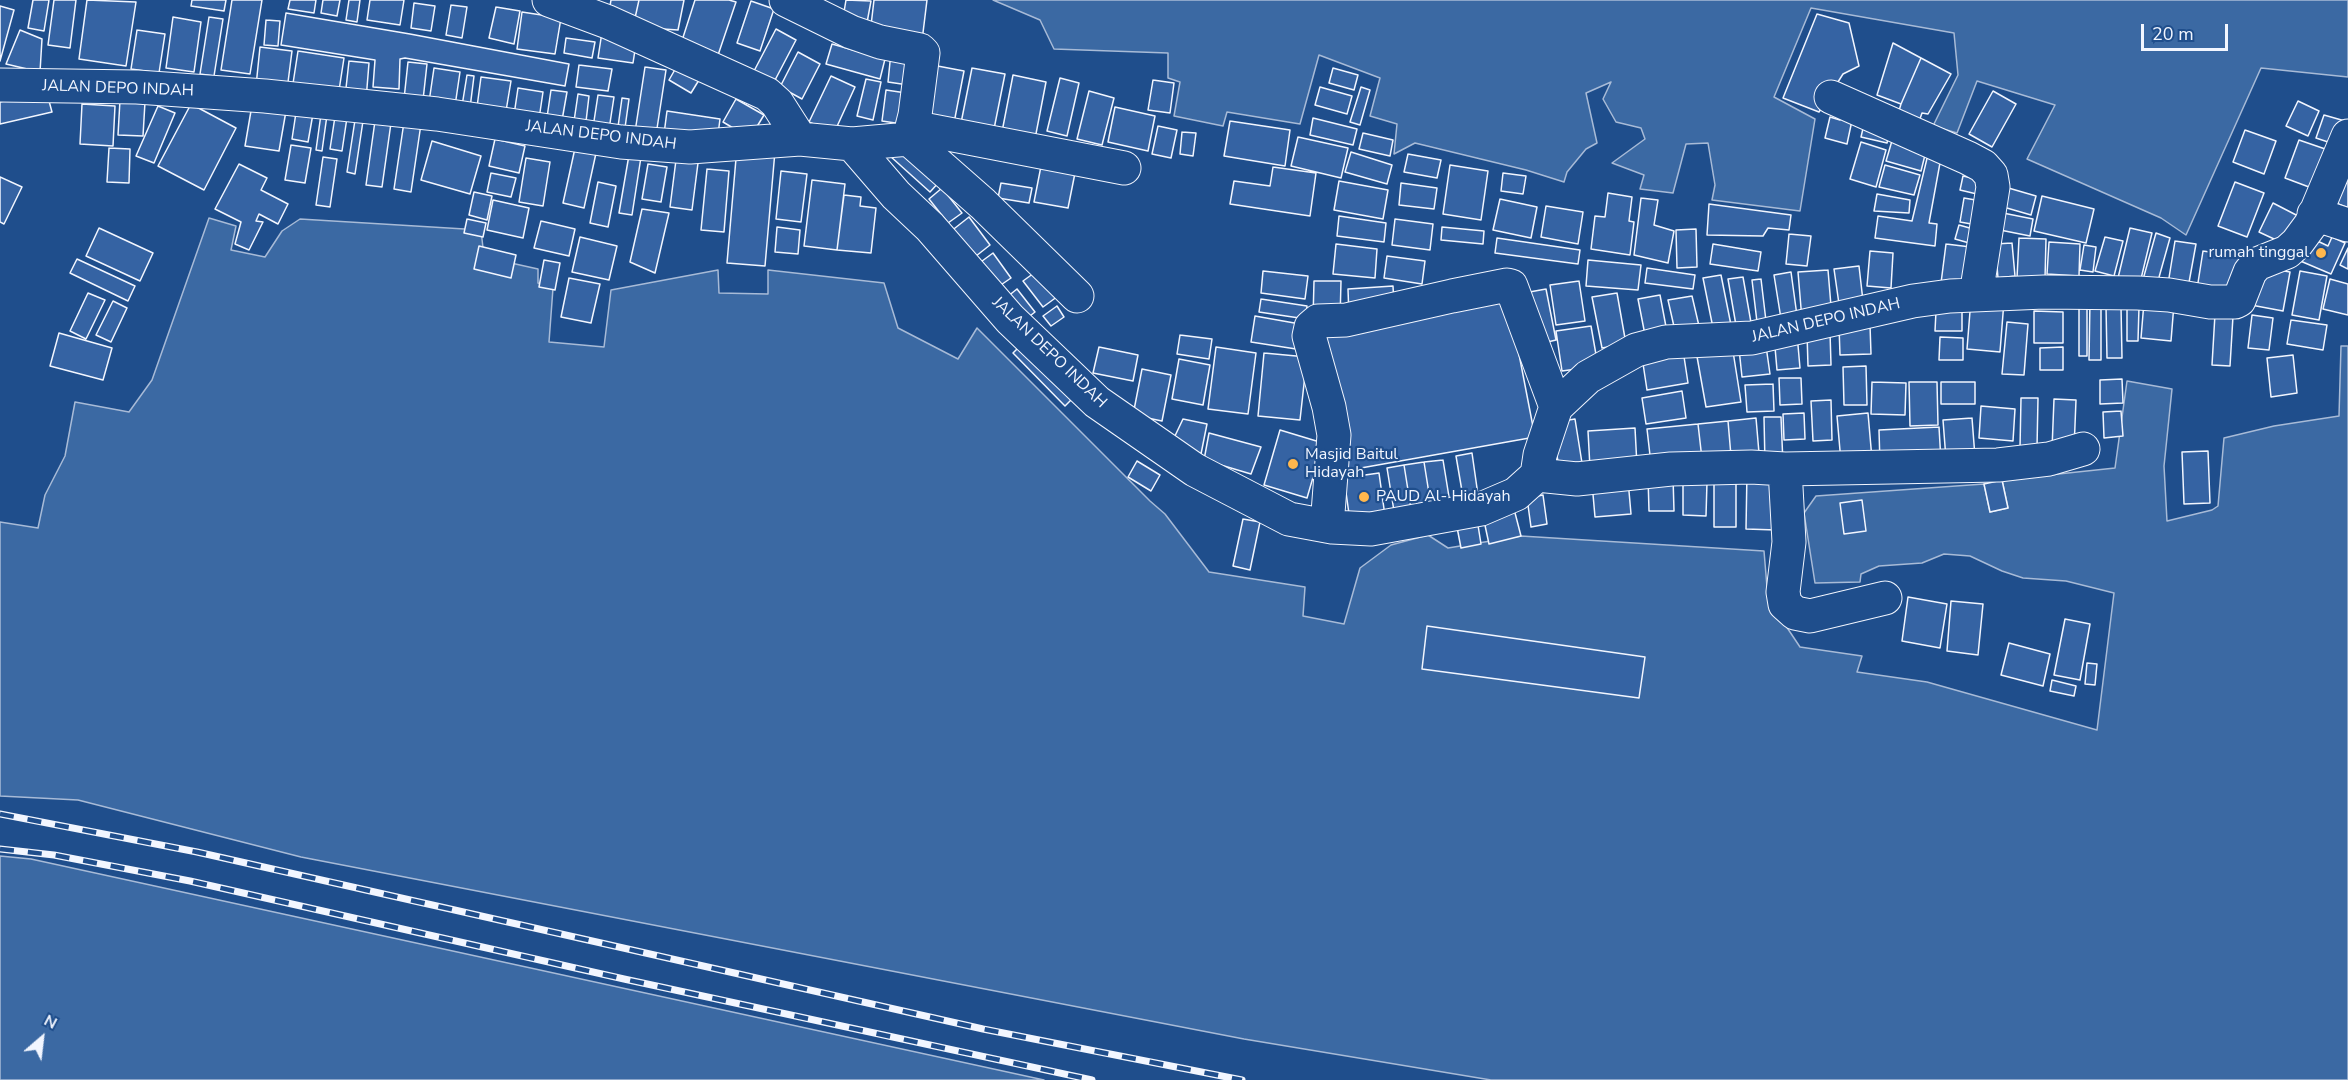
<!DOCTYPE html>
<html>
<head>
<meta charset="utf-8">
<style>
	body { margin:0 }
	#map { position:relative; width:2348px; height:1080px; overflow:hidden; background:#1f4e8c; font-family:"Nunito Sans",sans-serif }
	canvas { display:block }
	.north { position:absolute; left:12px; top:1008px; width:60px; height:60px; -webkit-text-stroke:4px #1f4e8c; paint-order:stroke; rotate:28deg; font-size:16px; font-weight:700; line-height:24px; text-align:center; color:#f2f6ff }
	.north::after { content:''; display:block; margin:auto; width:21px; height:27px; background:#f2f6ff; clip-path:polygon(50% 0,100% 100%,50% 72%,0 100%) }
	.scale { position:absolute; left:2141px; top:24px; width:87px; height:27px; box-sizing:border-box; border:3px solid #f2f6ff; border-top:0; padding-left:8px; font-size:18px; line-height:21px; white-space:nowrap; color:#f2f6ff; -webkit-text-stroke:4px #1f4e8c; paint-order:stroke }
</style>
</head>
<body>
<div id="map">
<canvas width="2348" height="1080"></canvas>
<div class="north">N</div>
<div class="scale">20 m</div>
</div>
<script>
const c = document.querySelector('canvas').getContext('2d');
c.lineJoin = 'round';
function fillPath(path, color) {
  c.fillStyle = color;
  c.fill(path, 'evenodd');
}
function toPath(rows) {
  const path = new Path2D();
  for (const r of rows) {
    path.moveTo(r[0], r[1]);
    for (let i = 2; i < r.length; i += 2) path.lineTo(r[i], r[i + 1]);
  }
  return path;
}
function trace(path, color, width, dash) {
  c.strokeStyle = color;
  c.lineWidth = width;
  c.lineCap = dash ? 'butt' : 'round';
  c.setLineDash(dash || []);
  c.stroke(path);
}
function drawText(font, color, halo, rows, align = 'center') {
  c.font = font + ' "Nunito Sans",sans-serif';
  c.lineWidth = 4.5;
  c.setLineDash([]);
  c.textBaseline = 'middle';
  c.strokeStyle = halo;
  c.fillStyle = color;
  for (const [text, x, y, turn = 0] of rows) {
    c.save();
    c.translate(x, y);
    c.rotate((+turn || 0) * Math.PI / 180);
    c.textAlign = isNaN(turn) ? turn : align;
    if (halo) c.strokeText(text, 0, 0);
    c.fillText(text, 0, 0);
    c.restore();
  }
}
const water = toPath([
	[993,0,2348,0,2348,77,2261,68,2186,235,2161,218,2027,159,2055,105,1977,81,1957,133,1933,126,1958,75,1954,33,1811,8,1774,97,1815,119,1800,211,1712,200,1715,185,1708,143,1686,144,1673,193,1640,189,1644,175,1612,163,1645,139,1641,128,1616,122,1603,99,1611,82,1586,93,1597,143,1586,149,1567,172,1564,182,1526,170,1415,143,1394,154,1397,124,1370,116,1380,78,1319,55,1300,124,1227,112,1223,126,1174,116,1180,82,1168,78,1168,53,1054,49,1040,20,993,0],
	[209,218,236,226,231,250,265,257,282,231,300,219,481,230,484,257,538,269,538,283,553,288,549,342,604,347,611,290,718,270,719,293,768,294,768,270,884,283,898,328,958,359,977,328,1150,501,1165,514,1209,572,1305,587,1303,616,1344,624,1360,568,1391,545,1428,535,1448,548,1521,536,1764,551,1768,599,1800,647,1862,656,1857,672,1927,682,2097,730,2114,593,2066,581,2023,578,2002,571,1970,556,1944,554,1922,563,1879,566,1861,574,1860,582,1815,583,1804,513,1816,496,1984,484,1990,512,2008,508,2002,480,2115,468,2127,381,2172,389,2164,466,2167,521,2212,510,2218,506,2224,438,2274,426,2339,416,2341,346,2348,346,2348,1080,1491,1080,1244,1039,301,857,78,800,0,796,0,522,38,528,45,495,65,456,75,402,129,412,152,380,209,218],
	[0,856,31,859,1044,1080,0,1080,0,856]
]);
fillPath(water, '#3b69a3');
trace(water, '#a8bbd7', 1.5);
const building = toPath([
	[33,0,49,0,44,31,28,28,33,0],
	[54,0,76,0,70,48,48,45,54,0],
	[87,0,136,2,126,66,79,59,87,0],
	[192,0,226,0,224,11,191,6,192,0],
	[232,0,262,0,250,74,221,70,232,0],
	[290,0,316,0,314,13,288,9,290,0],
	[323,0,340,0,337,16,321,13,323,0],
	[349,0,360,0,357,22,346,20,349,0],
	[370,0,404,0,400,25,367,20,370,0],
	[611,0,639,0,633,27,608,17,611,0],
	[639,0,684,0,678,30,633,27,639,0],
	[695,0,729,0,736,2,715,64,678,53,695,0],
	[846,0,871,1,866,28,842,24,846,0],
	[874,0,927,0,922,41,870,34,874,0],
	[751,1,774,9,760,51,737,43,751,1],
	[414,3,435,6,431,31,411,28,414,3],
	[451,5,467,7,462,38,446,35,451,5],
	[0,6,14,10,0,61,0,6],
	[496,7,520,11,514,44,489,38,496,7],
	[522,12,561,18,555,54,517,49,522,12],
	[286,13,410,34,569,64,565,86,405,58,400,59,399,89,373,87,375,60,281,45,286,13],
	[1817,14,1849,23,1859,66,1843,74,1819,112,1783,98,1817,14],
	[173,17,201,22,194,72,166,68,173,17],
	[209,17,223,19,214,76,200,74,209,17],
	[266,20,280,21,278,46,264,45,266,20],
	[776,29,796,40,774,82,754,71,776,29],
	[20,30,42,39,40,72,6,64,20,30],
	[137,30,165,34,159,73,131,69,137,30],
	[602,32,637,37,633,63,598,58,602,32],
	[566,38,595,42,592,58,564,53,566,38],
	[1893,43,1921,58,1901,104,1877,95,1893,43],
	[832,44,885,59,880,79,826,64,832,44],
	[260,47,292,51,287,90,256,86,260,47],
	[298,51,344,58,338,97,292,90,298,51],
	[798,52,820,64,802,99,780,87,798,52],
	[891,52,919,55,915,86,888,82,891,52],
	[1921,58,1951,74,1928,114,1922,113,1915,133,1895,124,1901,104,1921,58],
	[349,61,369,63,366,100,345,97,349,61],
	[408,62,427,64,423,100,404,99,408,62],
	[927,64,964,71,954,123,918,116,927,64],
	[579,65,612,69,608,91,576,87,579,65],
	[677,66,699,80,691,93,669,80,677,66],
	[645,67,666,70,656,135,635,132,645,67],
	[434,68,460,72,455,106,429,102,434,68],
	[972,68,1005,74,994,129,961,123,972,68],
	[1333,68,1358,75,1354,90,1329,83,1333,68],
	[467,75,474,76,470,108,462,106,467,75],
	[1013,75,1046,82,1034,144,1001,137,1013,75],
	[831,76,855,87,834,133,809,122,831,76],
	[481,77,511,81,506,111,477,107,481,77],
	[1060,78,1079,83,1067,136,1047,131,1060,78],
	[866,79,881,82,873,120,857,116,866,79],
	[1153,80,1174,83,1170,113,1148,110,1153,80],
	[1320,87,1352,96,1347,114,1315,105,1320,87],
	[1361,87,1370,90,1360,125,1350,122,1361,87],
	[518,88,543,92,539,119,514,115,518,88],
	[46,90,52,112,0,124,0,102,46,90],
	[551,90,567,92,561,126,546,124,551,90],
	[886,90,913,94,909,125,882,121,886,90],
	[1089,91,1114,98,1102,145,1077,139,1089,91],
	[1993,91,2016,104,1992,147,1969,134,1993,91],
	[578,94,589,96,585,130,573,128,578,94],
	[598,95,614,97,608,136,592,134,598,95],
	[622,98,629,99,624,135,617,134,622,98],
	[736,99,764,115,750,138,723,122,736,99],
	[120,100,145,102,143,136,118,135,120,100],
	[2298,101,2319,111,2308,136,2286,126,2298,101],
	[82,104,115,106,113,146,80,144,82,104],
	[191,104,236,128,204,190,158,166,191,104],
	[252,105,286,111,279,151,245,146,252,105],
	[158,106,175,113,154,163,136,156,158,106],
	[297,106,314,108,308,142,292,139,297,106],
	[322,107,328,108,322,151,316,150,322,107],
	[1115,107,1155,116,1148,151,1108,142,1115,107],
	[1842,108,1854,111,1847,144,1825,138,1830,117,1840,120,1842,108],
	[336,110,348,111,342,151,330,149,336,110],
	[667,111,720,119,717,142,664,134,667,111],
	[2324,115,2345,121,2337,145,2316,138,2324,115],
	[1313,118,1357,129,1353,145,1310,135,1313,118],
	[355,120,363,121,355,174,347,172,355,120],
	[1865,120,1891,126,1887,143,1861,137,1865,120],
	[375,121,391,123,382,187,366,185,375,121],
	[1230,121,1290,130,1285,166,1224,156,1230,121],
	[404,122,421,124,411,192,394,189,404,122],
	[1158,126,1177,130,1171,158,1152,154,1158,126],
	[2245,130,2276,141,2264,174,2233,162,2245,130],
	[1182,132,1196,133,1193,156,1180,154,1182,132],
	[1363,133,1393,140,1390,156,1359,149,1363,133],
	[1894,134,1928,143,1921,171,1886,161,1894,134],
	[1298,137,1348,148,1341,178,1291,166,1298,137],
	[495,139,525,146,519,173,489,166,495,139],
	[577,139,598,144,584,208,563,203,577,139],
	[2299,140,2331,151,2317,190,2285,178,2299,140],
	[432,141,481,156,470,194,421,180,432,141],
	[1861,142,1886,150,1876,187,1850,179,1861,142],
	[901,144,940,181,930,192,890,156,901,144],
	[291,145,311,148,305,183,285,180,291,145],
	[737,147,775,151,765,266,727,263,737,147],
	[109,148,130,149,129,183,107,182,109,148],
	[1929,150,1942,152,1929,223,1937,224,1935,246,1875,238,1878,216,1912,221,1929,150],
	[1351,152,1392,165,1387,184,1345,172,1351,152],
	[2348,153,2348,208,2327,199,2348,153],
	[1408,154,1441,160,1437,178,1404,172,1408,154],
	[629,155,641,157,632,215,619,213,629,155],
	[1043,156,1077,163,1068,208,1034,202,1043,156],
	[323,157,337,159,330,207,316,205,323,157],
	[526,158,550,162,543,206,519,202,526,158],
	[676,160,698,163,692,210,670,207,676,160],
	[239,164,267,178,261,190,288,204,278,224,259,214,256,221,263,222,249,250,235,244,241,222,215,209,239,164],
	[648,164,667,167,661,202,642,199,648,164],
	[1450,165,1488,171,1481,220,1443,214,1450,165],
	[1885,165,1920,175,1914,195,1879,187,1885,165],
	[1273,167,1316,173,1310,216,1230,204,1234,181,1270,186,1273,167],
	[707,169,729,171,724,232,701,230,707,169],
	[781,171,807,174,801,222,776,219,781,171],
	[491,173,516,178,511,197,487,192,491,173],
	[1503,173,1526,176,1523,194,1501,191,1503,173],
	[1963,176,1985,181,1981,195,1960,190,1963,176],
	[0,177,22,187,4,224,0,222,0,177],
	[812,180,845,184,837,250,804,246,812,180],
	[1339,181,1388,190,1383,219,1334,210,1339,181],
	[598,182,616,186,608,227,590,223,598,182],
	[2235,182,2264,193,2247,237,2218,226,2235,182],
	[1001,183,1032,188,1029,203,998,198,1001,183],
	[1401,183,1437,188,1434,209,1399,205,1401,183],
	[2005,187,2036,196,2031,215,2000,206,2005,187],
	[942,188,962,213,948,223,929,199,942,188],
	[474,192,492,196,487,220,469,215,474,192],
	[1608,193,1632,197,1629,221,1634,222,1630,255,1591,249,1595,216,1605,217,1608,193],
	[1877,194,1910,200,1909,213,1874,211,1877,194],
	[844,195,861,197,860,206,876,208,871,253,837,250,844,195],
	[2042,196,2094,209,2086,243,2034,231,2042,196],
	[1641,198,1658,200,1654,225,1674,231,1668,263,1634,255,1641,198],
	[1964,198,1987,202,1983,226,1960,222,1964,198],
	[1500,199,1537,207,1531,238,1493,230,1500,199],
	[493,200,529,208,523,238,487,230,493,200],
	[2273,203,2302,218,2289,246,2259,232,2273,203],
	[1709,204,1791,215,1789,230,1768,228,1763,236,1707,235,1709,204],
	[1546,206,1583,212,1578,244,1541,237,1546,206],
	[642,209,669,213,655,273,630,262,642,209],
	[1998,212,2033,219,2030,236,1995,229,1998,212],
	[1339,216,1386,223,1384,242,1337,236,1339,216],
	[969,217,990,245,971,260,950,232,969,217],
	[467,219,486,223,483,237,464,233,467,219],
	[1395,219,1433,224,1430,250,1392,245,1395,219],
	[541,221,575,229,569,256,534,248,541,221],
	[1959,225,1984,232,1980,246,1955,239,1959,225],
	[777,227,800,230,798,254,775,252,777,227],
	[1442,227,1484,231,1483,244,1441,240,1442,227],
	[99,228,153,253,140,281,86,256,99,228],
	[2130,228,2152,233,2140,283,2118,278,2130,228],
	[1696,229,1697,267,1677,268,1676,230,1696,229],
	[2156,233,2170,238,2156,288,2142,283,2156,233],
	[1789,234,1811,236,1807,266,1786,264,1789,234],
	[580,237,617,246,609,280,572,272,580,237],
	[2105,237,2123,241,2114,276,2095,271,2105,237],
	[2309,237,2328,246,2332,237,2345,243,2331,274,2298,260,2309,237],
	[1497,238,1580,250,1578,264,1495,253,1497,238],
	[2019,238,2046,239,2045,279,2017,278,2019,238],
	[2175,241,2196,244,2188,288,2168,284,2175,241],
	[2049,242,2080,244,2079,276,2047,274,2049,242],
	[2012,243,2015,276,1998,278,1995,244,2012,243],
	[1336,244,1377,249,1375,278,1333,274,1336,244],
	[1713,244,1761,252,1758,271,1710,264,1713,244],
	[1946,244,1979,248,1974,287,1941,283,1946,244],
	[2084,245,2096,247,2093,272,2080,270,2084,245],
	[479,246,516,255,511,278,474,269,479,246],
	[2348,248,2348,269,2340,265,2348,248],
	[1870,251,1893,253,1891,288,1867,286,1870,251],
	[2203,251,2243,257,2237,296,2197,289,2203,251],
	[993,253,1011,278,995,289,978,264,993,253],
	[1387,256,1425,261,1422,284,1384,278,1387,256],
	[77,259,135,286,128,301,70,273,77,259],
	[544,260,560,263,555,290,539,287,544,260],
	[1588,260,1641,265,1638,290,1586,286,1588,260],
	[1045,265,1065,291,1043,307,1023,281,1045,265],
	[1859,266,1863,301,1839,304,1834,269,1859,266],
	[2257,266,2290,272,2283,311,2251,305,2257,266],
	[1647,268,1695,275,1693,289,1645,283,1647,268],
	[1828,270,1832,318,1802,320,1798,272,1828,270],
	[1263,271,1308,276,1305,299,1261,293,1263,271],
	[2300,271,2327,276,2319,320,2292,315,2300,271],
	[1791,272,1798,323,1782,325,1774,275,1791,272],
	[1721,275,1733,335,1715,338,1703,278,1721,275],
	[1743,277,1753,334,1738,337,1728,279,1743,277],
	[569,278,600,284,591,323,561,317,569,278],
	[1761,279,1766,321,1757,322,1752,280,1761,279],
	[2330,279,2348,284,2348,315,2323,309,2330,279],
	[1314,281,1341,281,1340,320,1313,319,1314,281],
	[1579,281,1585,321,1556,325,1550,285,1579,281],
	[1393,286,1394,305,1349,317,1348,289,1393,286],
	[1017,289,1035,312,1026,319,1007,297,1017,289],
	[1546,289,1556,340,1535,345,1524,293,1546,289],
	[1507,292,1535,437,1344,471,1317,327,1507,292],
	[88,293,105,300,86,339,70,331,88,293],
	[1617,293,1626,344,1602,348,1592,297,1617,293],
	[1660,295,1667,332,1645,335,1638,299,1660,295],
	[1692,296,1699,326,1675,331,1668,300,1692,296],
	[1261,299,1307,306,1306,319,1259,312,1261,299],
	[1971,299,2004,301,2000,352,1967,349,1971,299],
	[2090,300,2101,300,2101,360,2089,360,2090,300],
	[113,301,127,308,111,342,96,335,113,301],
	[2144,302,2174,304,2171,341,2141,338,2144,302],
	[2079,303,2087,303,2087,356,2079,356,2079,303],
	[1057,306,1064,317,1051,326,1043,316,1057,306],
	[2106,306,2121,306,2122,358,2107,358,2106,306],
	[2127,307,2139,307,2138,341,2127,341,2127,307],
	[1936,311,1962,311,1962,331,1935,331,1936,311],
	[2034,311,2063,312,2063,343,2034,343,2034,311],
	[2215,314,2233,316,2230,366,2212,365,2215,314],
	[2252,315,2273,318,2269,350,2248,348,2252,315],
	[1255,316,1300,324,1296,349,1251,342,1255,316],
	[2291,320,2327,325,2323,350,2287,344,2291,320],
	[2007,322,2028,324,2024,375,2002,374,2007,322],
	[1870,325,1871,354,1840,355,1839,326,1870,325],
	[1591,326,1598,366,1562,371,1556,331,1591,326],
	[1830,332,1831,365,1808,366,1807,333,1830,332],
	[59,333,112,348,103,380,50,366,59,333],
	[1797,334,1800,368,1777,370,1774,336,1797,334],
	[1180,335,1212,339,1209,359,1177,354,1180,335],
	[1940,337,1963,338,1963,360,1939,360,1940,337],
	[1023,343,1075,396,1065,406,1013,353,1023,343],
	[1732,345,1741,402,1706,407,1696,351,1732,345],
	[1766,346,1770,374,1742,377,1739,349,1766,346],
	[1099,347,1138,355,1133,381,1093,373,1099,347],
	[1216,347,1256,353,1248,414,1208,409,1216,347],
	[2063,347,2063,370,2040,370,2040,348,2063,347],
	[1683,350,1688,383,1647,390,1642,357,1683,350],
	[1264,353,1307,357,1300,420,1258,416,1264,353],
	[2293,355,2297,393,2271,397,2267,358,2293,355],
	[1179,359,1210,365,1203,405,1172,399,1179,359],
	[1866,366,1867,405,1844,405,1843,367,1866,366],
	[1142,369,1171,375,1162,421,1133,415,1142,369],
	[1779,378,1801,378,1802,404,1780,405,1779,378],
	[2122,379,2123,403,2100,404,2100,380,2122,379],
	[1872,382,1906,383,1905,415,1871,414,1872,382],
	[1909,382,1937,382,1938,425,1910,426,1909,382],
	[1941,382,1975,382,1975,404,1941,404,1941,382],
	[1773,384,1774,411,1747,412,1745,385,1773,384],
	[1682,391,1686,418,1646,424,1642,398,1682,391],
	[2021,398,2038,398,2037,448,2020,448,2021,398],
	[2054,399,2076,400,2074,450,2052,449,2054,399],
	[1831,400,1832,440,1813,441,1811,401,1831,400],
	[1981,406,2015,409,2013,441,1979,438,1981,406],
	[2121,411,2123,436,2104,438,2103,412,2121,411],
	[1804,413,1805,439,1784,440,1783,414,1804,413],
	[1868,413,1872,459,1841,462,1837,416,1868,413],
	[1764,417,1781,417,1783,464,1765,464,1764,417],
	[1756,418,1759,453,1731,456,1728,421,1756,418],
	[1972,418,1975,457,1946,459,1943,420,1972,418],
	[1183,419,1207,424,1201,454,1173,440,1183,419],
	[1575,419,1582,463,1559,467,1551,423,1575,419],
	[1728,421,1731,456,1702,459,1698,424,1728,421],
	[1698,424,1702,459,1651,464,1647,429,1698,424],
	[1939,427,1941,461,1880,464,1879,430,1939,427],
	[1635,428,1637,466,1590,468,1588,431,1635,428],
	[1280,430,1323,443,1307,498,1264,485,1280,430],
	[1209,433,1261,447,1251,474,1204,460,1209,433],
	[2208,451,2210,503,2184,504,2182,452,2208,451],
	[1472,453,1478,495,1463,497,1456,456,1472,453],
	[1443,460,1450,503,1431,506,1424,462,1443,460],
	[1137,461,1160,475,1151,491,1128,477,1137,461],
	[1424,462,1431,506,1411,509,1404,465,1424,462],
	[1404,465,1411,509,1394,511,1387,468,1404,465],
	[1747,472,1777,473,1776,530,1746,529,1747,472],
	[1379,473,1385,516,1350,521,1344,478,1379,473],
	[1714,475,1736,475,1736,527,1714,527,1714,475],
	[1648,477,1673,477,1674,511,1649,511,1648,477],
	[1628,480,1631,514,1595,517,1592,483,1628,480],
	[2002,480,2008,508,1990,512,1984,484,2002,480],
	[1683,482,1707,482,1706,516,1683,515,1683,482],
	[1543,495,1547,524,1531,527,1527,498,1543,495],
	[1862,500,1866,531,1844,534,1840,503,1862,500],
	[1514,509,1521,536,1489,544,1483,516,1514,509],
	[1243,519,1260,522,1250,570,1233,566,1243,519],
	[1477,519,1481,544,1461,548,1456,522,1477,519],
	[1908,597,1947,604,1940,648,1902,641,1908,597],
	[1951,601,1983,604,1978,655,1947,651,1951,601],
	[2065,619,2090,624,2080,680,2054,675,2065,619],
	[1427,626,1645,657,1639,698,1422,669,1427,626],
	[2009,643,2050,654,2043,686,2001,675,2009,643],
	[2087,663,2097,664,2095,685,2085,684,2087,663],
	[2052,680,2076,686,2074,696,2050,691,2052,680]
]);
fillPath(building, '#3563a3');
trace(building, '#f2f6ff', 1.5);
const minor = toPath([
	[549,0,608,22,767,94,777,103,800,139],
	[0,85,137,87,265,96,437,114,621,142,690,147,800,139,852,144,909,139,915,115,923,53,920,50,880,42,851,32,786,0],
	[1831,97,1968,158,1983,166,1991,175,1993,187,1976,295],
	[912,127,1124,168],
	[909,139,983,204,1077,296],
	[852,144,896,195,930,227,1010,319,1097,402,1195,470,1289,519,1332,527,1371,529,1481,509,1516,494,1537,475,1540,455,1556,407,1588,377,1636,350,1666,342,1752,338,1913,301,1950,296,2044,292,2138,293,2169,295,2210,302,2235,302,2239,300,2250,272,2257,264,2287,252,2297,243,2311,224,2348,136],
	[2314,214,2348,225],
	[1785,469,1998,465,2049,459,2083,449],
	[1537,475,1577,479,1671,469,1751,467,1785,469,1789,542,1783,592,1785,604,1795,613,1810,616,1885,598],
	[1327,526,1334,435,1329,407,1309,336,1311,327,1318,321,1346,320,1452,296,1507,285,1511,286,1556,407]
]);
trace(minor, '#f2f6ff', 35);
trace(minor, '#1f4e8c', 33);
const rail = toPath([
	[0,814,197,852,983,1029,1242,1080],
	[0,849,54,855,190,881,624,979,1092,1080]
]);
trace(rail, '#f2f6ff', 7);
trace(rail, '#1f4e8c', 4.5, [14]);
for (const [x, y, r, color] of [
	[2321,253,6,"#ffb74d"],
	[1293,464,6,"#ffb74d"],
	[1364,497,6,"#ffb74d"]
]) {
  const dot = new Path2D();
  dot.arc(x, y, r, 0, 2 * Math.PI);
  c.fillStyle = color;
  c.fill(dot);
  trace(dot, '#1f4e8c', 2);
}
drawText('16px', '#f2f6ff', '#1f4e8c', [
	["JALAN DEPO INDAH",118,89,2],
	["JALAN DEPO INDAH",601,136,7],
	["JALAN DEPO INDAH",1826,321,-13],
	["JALAN DEPO INDAH",1049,353,44]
]);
drawText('16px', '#f2f6ff', '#1f4e8c', [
	["rumah tinggal",2309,253,"right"],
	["Masjid Baitul",1305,455],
	["Hidayah",1305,473],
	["PAUD Al- Hidayah",1376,497]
], 'left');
</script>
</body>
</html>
